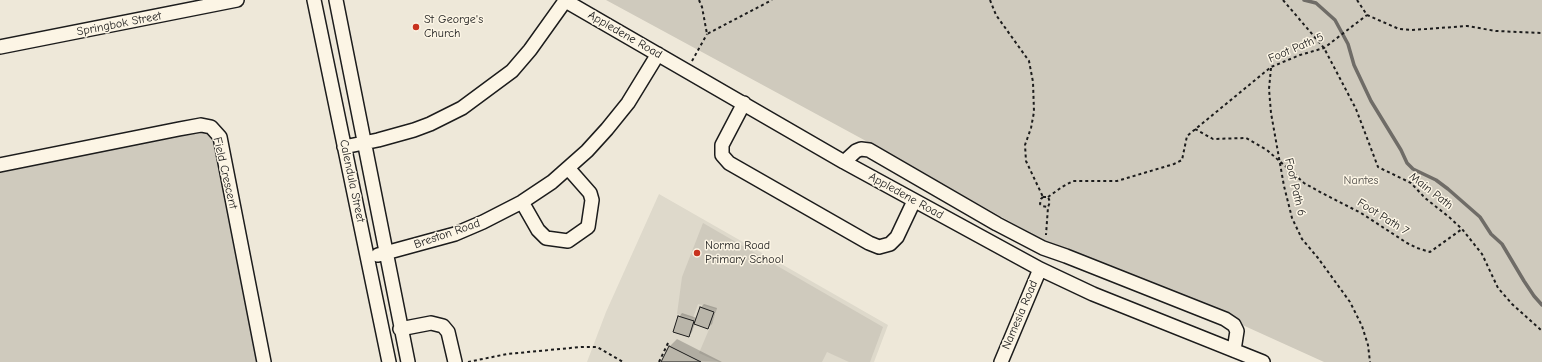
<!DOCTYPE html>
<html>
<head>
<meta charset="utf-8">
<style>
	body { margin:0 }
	canvas { display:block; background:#eee8d9 }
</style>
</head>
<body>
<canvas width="1542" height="362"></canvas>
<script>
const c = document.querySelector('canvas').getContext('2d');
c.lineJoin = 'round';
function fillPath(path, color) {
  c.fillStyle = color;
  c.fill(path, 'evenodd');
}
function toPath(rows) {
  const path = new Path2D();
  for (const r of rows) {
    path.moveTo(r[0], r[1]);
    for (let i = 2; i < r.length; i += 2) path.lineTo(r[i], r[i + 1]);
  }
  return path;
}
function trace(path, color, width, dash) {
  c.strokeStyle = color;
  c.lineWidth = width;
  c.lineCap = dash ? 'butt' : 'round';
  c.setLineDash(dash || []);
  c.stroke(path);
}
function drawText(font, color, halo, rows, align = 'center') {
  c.font = font + ' "Comic Neue",sans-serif';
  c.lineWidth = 3;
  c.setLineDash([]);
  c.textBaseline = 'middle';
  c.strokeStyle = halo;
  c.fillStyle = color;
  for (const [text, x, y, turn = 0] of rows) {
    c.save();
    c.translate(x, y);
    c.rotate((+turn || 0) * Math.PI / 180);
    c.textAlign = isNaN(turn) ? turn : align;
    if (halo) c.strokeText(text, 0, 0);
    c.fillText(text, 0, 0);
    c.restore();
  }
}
fillPath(toPath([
	[659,194,888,325,874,362,587,362,606,312]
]), '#ded9cb');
fillPath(toPath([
	[606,0,1542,0,1542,362,1324,362,1227,318,1050,244,866,141],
	[179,129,216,132,264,362,0,362,0,165],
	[703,223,883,327,870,362,849,362,827,352,822,362,719,362,699,353,716,313,716,309,698,304,693,318,677,314,682,277]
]), '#cfcabd');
fillPath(toPath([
	[704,304,717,308,712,324,708,328,695,323,692,332,689,336,679,317,682,313,697,318,700,308],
	[677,339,722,362,663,361,670,346]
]), '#0003');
trace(toPath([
	[1304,0,1316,3,1335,20,1348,44,1354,65,1371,101,1401,150,1407,163,1413,169,1436,180,1448,189,1480,217,1491,234,1502,244,1524,281,1534,296,1542,305]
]), '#6f6c67', 3.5);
const building = toPath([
	[700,307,714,312,708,329,694,324,700,307],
	[678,316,694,321,689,337,673,332,678,316],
	[669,346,701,362,661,362,669,346]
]);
fillPath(building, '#bab6aa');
trace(building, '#1c1c1c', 1);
const minor = toPath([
	[314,0,389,362],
	[336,0,408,362],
	[564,0,844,162,1040,269,1093,294,1263,362],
	[0,47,237,0],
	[744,103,722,145,722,155,729,163,869,243,879,247,890,244,897,237,914,201],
	[344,147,378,140,414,130,430,124,462,108,512,71,530,50,565,1],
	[844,162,856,151,861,149,869,150,997,224,1043,248,1066,256,1225,319,1234,325,1237,331,1234,350],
	[0,165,179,129,201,125,211,127,220,137,264,362],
	[522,202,538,230,546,238,568,241,588,227,592,200,590,193,568,168],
	[378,255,455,234,483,222,522,202,552,182,587,151,607,129,628,103,658,54],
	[400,329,431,323,443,326,448,332,455,362],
	[1001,362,1040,269]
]);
trace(minor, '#1c1c1c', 16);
trace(toPath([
	[699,0,702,7,707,34,772,0],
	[990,0,996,15,1029,61,1033,82,1034,112,1031,128,1025,145,1026,161,1043,197],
	[1283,0,1324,48,1356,109,1378,167,1411,183,1425,198,1449,217,1462,229,1482,254,1498,288,1512,304,1542,331],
	[1357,0,1367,15],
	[1367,15,1399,29,1412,30,1467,26,1496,31,1542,33],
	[692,61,707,34],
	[1271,68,1269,89,1271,113,1284,186,1292,218,1302,239,1318,258,1350,302,1362,326,1368,345,1370,362],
	[1195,129,1213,139,1246,138,1267,150,1304,183,1320,192,1361,213,1407,243,1417,248,1430,252,1462,229],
	[1043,197,1048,197,1050,202,1048,207,1046,235],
	[1043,197,1041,199,1040,204,1042,206,1048,207],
	[1048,197,1062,187,1073,181,1117,181,1174,164,1182,160,1187,136,1271,67,1300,55,1324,48,1367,15],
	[468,362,507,354,581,347,597,347,623,362],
	[659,362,669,341]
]), '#1c1c1c', 2, [3, 3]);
trace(minor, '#fcf5e5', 13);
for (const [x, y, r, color] of [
	[416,27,4,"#c8321e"],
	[697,253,4,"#c8321e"]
]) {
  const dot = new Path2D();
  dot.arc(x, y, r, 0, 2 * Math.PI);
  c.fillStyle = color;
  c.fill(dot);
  trace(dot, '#fcf5e5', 1.5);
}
drawText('12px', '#1c1c1c', '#fcf5e5', [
	["St George's",424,20],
	["Church",424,34],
	["Norma Road",705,246],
	["Primary School",705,260]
], 'left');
drawText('12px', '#1c1c1c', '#fcf5e5', [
	["Springbok Street",119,24,-11],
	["Appledene Road",625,35,30],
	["Foot Path 5",1296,48,-23],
	["Field Crescent",225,173,77],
	["Calendula Street",352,181,78],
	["Foot Path 6",1295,187,77],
	["Main Path",1431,191,38],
	["Appledene Road",906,196,29],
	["Foot Path 7",1383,217,32],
	["Breston Road",447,234,-19],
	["Namesia Road",1020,315,-67]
]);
drawText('12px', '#52504c', '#fcf5e5', [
	["Nantes",1361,181]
]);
</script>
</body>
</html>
